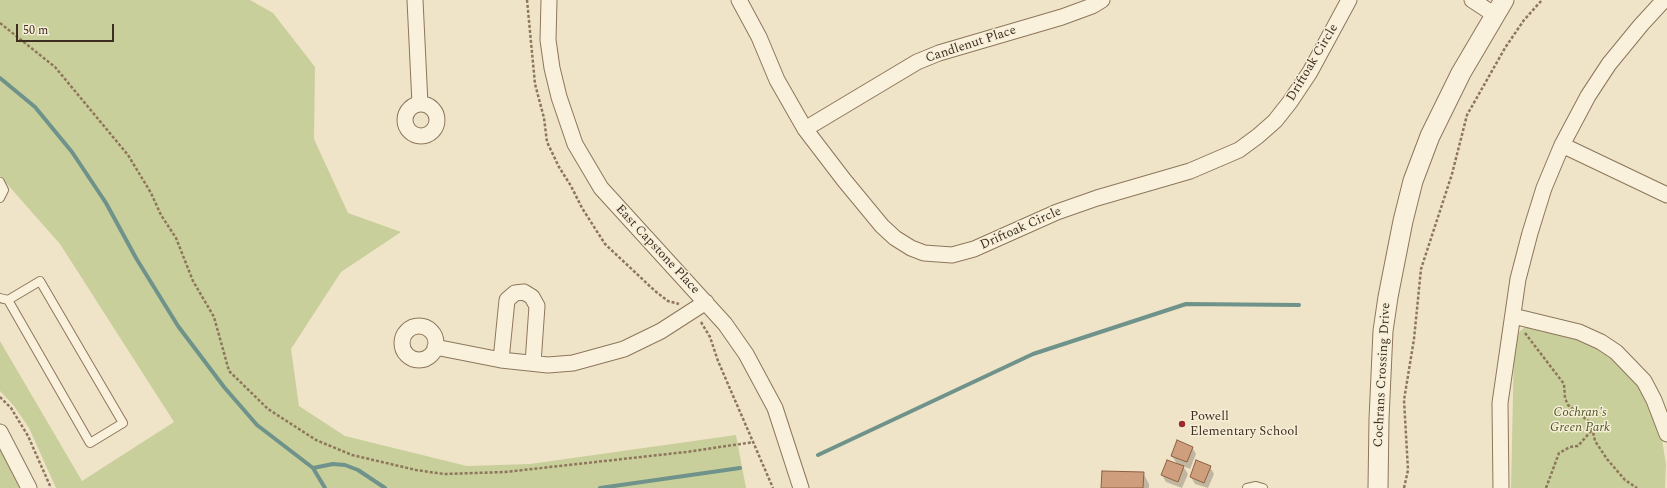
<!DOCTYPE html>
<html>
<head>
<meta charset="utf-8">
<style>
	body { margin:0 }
	#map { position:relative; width:1667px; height:488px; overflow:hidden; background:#f0e4c8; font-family:Spectral,serif }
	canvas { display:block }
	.scale { position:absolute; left:16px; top:24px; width:98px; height:18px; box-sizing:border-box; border:2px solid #3d2e20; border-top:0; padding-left:5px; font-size:12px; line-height:14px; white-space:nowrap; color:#3d2e20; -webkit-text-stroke:3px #f7eed8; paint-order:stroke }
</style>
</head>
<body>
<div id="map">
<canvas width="1667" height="488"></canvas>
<div class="scale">50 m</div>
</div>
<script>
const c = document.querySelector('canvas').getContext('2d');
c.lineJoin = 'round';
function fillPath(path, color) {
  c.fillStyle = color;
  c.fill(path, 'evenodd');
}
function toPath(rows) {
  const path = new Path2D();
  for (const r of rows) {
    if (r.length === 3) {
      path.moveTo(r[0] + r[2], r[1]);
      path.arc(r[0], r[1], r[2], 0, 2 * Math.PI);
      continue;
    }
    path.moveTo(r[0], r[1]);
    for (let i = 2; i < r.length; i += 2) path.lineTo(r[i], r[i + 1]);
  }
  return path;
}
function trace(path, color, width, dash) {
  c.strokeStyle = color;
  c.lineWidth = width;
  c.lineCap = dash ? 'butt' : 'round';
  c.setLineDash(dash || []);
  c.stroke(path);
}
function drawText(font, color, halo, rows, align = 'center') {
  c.font = font + ' Spectral,serif';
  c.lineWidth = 3;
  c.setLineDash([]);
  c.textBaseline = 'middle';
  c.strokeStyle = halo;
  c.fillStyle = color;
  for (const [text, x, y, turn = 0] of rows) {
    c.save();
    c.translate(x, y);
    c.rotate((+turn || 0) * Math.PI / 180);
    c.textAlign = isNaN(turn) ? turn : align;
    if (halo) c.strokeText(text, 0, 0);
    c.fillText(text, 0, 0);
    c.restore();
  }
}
fillPath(toPath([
	[0,0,250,0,273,13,315,67,314,139,348,213,401,232,341,272,291,349,299,406,345,436,467,466,530,464,736,435,746,488,56,488,29,428,14,406,0,391,0,341,82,481,174,422,60,244,0,176],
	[1525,327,1561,332,1590,343,1616,361,1629,374,1648,400,1656,419,1662,440,1666,464,1665,488,1511,488,1514,348,1519,332],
	[0,449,19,484,21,488,0,488]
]), '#c9cf9b');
fillPath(toPath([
	[1192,447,1196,454,1190,469,1183,466,1188,474,1182,488,1166,482,1162,475,1177,464,1172,456],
	[1210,467,1214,474,1208,488,1195,484,1191,477],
	[1143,473,1149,484,1149,488,1102,488]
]), '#0003');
trace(toPath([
	[0,78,35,107,72,152,106,203,136,258,178,326,224,387,257,425,313,468,333,464,345,465,358,470,385,488],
	[818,455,1033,354,1186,304,1299,305],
	[313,468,325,488],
	[600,488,740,468]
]), '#6f938a', 4);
const building = toPath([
	[1177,440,1193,447,1187,462,1171,456,1177,440],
	[1167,460,1184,466,1178,482,1161,475,1167,460],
	[1196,460,1211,466,1204,483,1190,477,1196,460],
	[1102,471,1144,472,1143,488,1101,488,1102,471]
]);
fillPath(building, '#cf9f7d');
trace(building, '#8d5f41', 1);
const service = toPath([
	[0,182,4,190,0,198],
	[0,298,8,300,40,281,123,423,90,443,8,300],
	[1247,488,1256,486,1263,488]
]);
const minor = toPath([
	[415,0,420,104],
	[549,0,548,40,552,68,559,97,575,144,601,188,725,324,746,354,775,408,801,488],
	[739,0,759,37,777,80,805,129,844,180,882,226,895,238,911,248,924,253,952,255,974,249,1057,212,1097,198,1190,171,1239,150,1258,136,1275,121,1290,102,1310,72,1349,0],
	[1472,0,1495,15],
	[421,120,16],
	[805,129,917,62,939,53,1062,17,1092,6,1102,0],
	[1562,145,1667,195],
	[1513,316,1579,332,1601,342,1616,352,1644,381,1654,400,1667,434],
	[419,343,17],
	[435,347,501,360,548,365,573,363,624,349,661,331,706,302],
	[501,360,507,300,515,293,524,292,532,297,537,306,533,363],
	[0,432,29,488],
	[1501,488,1500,403,1518,279,1530,233,1544,188,1562,145,1588,96,1609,64,1641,25,1664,0]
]);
const tertiary = toPath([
	[1378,488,1379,419,1383,331,1388,297,1403,221,1413,181,1430,136,1461,73,1504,0]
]);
trace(service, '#8d765c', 10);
trace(minor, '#8d765c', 17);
trace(tertiary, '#8d765c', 21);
trace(toPath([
	[527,0,535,84,544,118,547,142,559,167,571,186,582,208,605,244,655,291,668,301,679,304],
	[0,23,55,67,128,155,151,193,161,215,176,238,193,281,214,317,229,371,268,409,316,440,352,455,416,470,444,474,505,472,686,452,754,442],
	[701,322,710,337,718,361,773,488],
	[1525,333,1564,384,1565,398,1568,405,1591,423,1595,441,1607,459,1625,480,1637,488],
	[0,397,11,408,28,436,51,488],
	[1404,488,1408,470,1404,400,1414,339,1421,269,1452,174,1467,115,1505,48,1524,20,1542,0],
	[1546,488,1559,453,1570,447,1578,446,1592,430]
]), '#8d765c', 2.5, [3, 2]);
trace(service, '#faf1dc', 8);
trace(minor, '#faf1dc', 15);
trace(tertiary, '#faf1dc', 19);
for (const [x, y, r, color] of [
	[1182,424,4,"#9e2a2b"]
]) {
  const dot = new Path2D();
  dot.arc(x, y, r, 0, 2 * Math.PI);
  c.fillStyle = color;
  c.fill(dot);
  trace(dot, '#f7eed8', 1.5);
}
drawText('13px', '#3d2e20', '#f7eed8', [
	["Candlenut Place",971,45,-18],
	["Driftoak Circle",1313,63,-59],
	["Driftoak Circle",1021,229,-24],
	["East Capstone Place",657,250,47],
	["Cochrans Crossing Drive",1383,375,-87]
]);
drawText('italic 13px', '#4d5a26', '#f7eed8', [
	["Cochran's",1580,413],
	["Green Park",1580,428]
]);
drawText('13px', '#3d2e20', '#f7eed8', [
	["Powell",1190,417],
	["Elementary School",1190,432]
], 'left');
</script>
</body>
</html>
